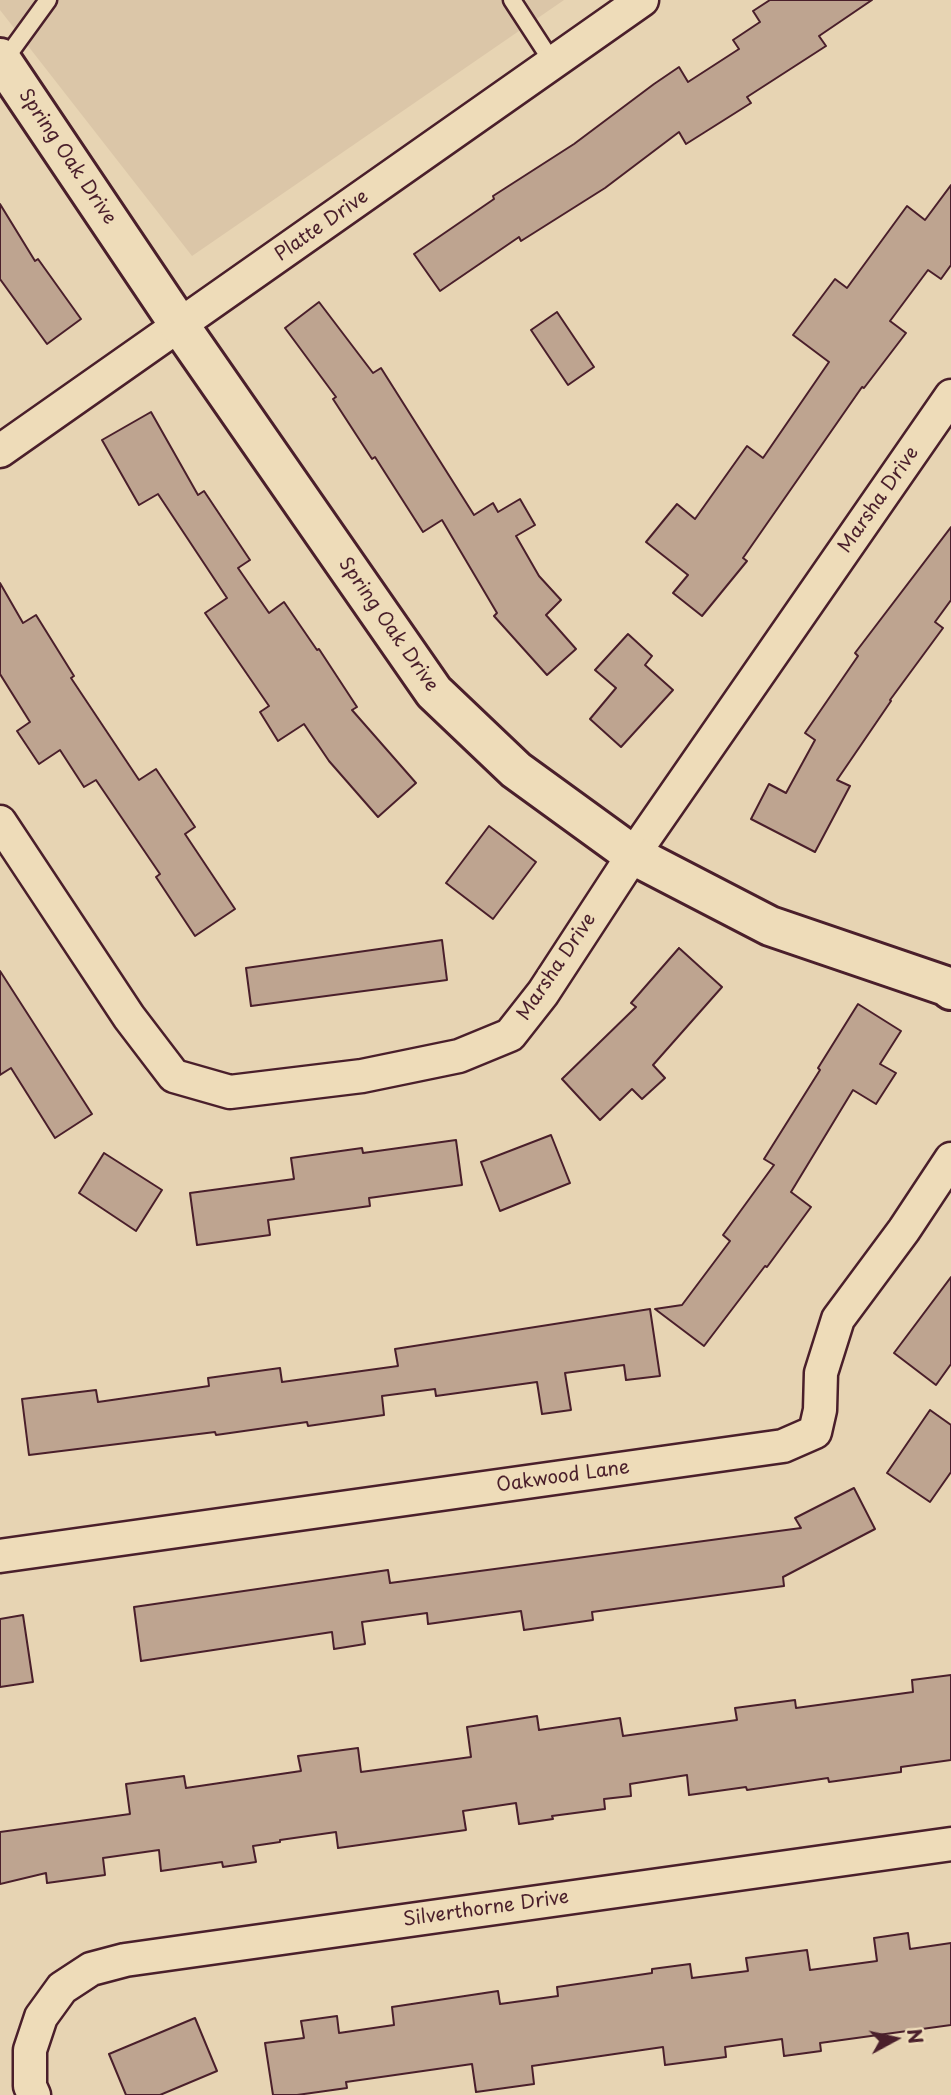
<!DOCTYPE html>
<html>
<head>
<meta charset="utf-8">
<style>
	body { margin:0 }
	#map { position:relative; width:951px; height:2095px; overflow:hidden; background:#e7d4b3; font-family:"Playpen Sans",sans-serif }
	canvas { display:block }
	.north { position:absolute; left:860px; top:2004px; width:70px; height:70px; -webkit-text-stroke:5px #eedcb9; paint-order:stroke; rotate:82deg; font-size:19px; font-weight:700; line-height:28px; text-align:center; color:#4a1f2b }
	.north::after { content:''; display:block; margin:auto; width:24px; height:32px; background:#4a1f2b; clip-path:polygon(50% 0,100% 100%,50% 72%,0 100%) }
</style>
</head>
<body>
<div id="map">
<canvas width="951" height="2095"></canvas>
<div class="north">N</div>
</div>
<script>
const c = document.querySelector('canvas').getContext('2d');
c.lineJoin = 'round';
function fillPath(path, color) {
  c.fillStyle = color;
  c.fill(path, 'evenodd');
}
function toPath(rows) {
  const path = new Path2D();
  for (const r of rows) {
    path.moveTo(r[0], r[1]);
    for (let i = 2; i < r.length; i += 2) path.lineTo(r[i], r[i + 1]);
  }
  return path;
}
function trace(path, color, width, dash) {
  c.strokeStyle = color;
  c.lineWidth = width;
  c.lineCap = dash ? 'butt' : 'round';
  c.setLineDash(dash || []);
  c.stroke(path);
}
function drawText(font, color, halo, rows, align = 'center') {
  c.font = font + ' "Playpen Sans",sans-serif';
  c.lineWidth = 6;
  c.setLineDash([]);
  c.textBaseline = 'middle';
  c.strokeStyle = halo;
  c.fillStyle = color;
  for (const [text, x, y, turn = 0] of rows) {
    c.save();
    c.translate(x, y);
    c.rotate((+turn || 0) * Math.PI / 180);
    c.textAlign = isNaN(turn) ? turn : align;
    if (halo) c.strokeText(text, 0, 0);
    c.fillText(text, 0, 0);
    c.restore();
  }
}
fillPath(toPath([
	[0,0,564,0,192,256,0,10]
]), '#dbc6a8');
const building = toPath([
	[770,0,872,0,819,36,826,46,747,97,751,103,686,144,679,132,605,188,521,241,519,237,440,291,414,254,494,199,493,196,574,144,654,84,679,67,688,82,739,49,733,40,760,22,753,11,770,0],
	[951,185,951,265,941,279,928,270,890,321,906,333,864,388,862,387,743,558,747,561,702,616,673,593,688,575,646,542,677,504,695,519,747,446,763,458,829,362,793,335,835,279,847,288,907,206,925,220,951,185],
	[0,204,35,261,38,259,81,319,47,344,0,279,0,204],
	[319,302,373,373,381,368,474,515,493,503,498,512,520,499,535,525,516,536,539,576,561,600,546,615,576,649,547,675,494,616,497,613,442,520,423,532,375,457,372,459,333,399,336,397,285,328,319,302],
	[557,312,594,367,568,385,531,330,557,312],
	[151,412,198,495,204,491,250,560,238,568,269,613,284,602,317,650,319,649,357,707,352,710,416,783,378,817,329,761,304,724,278,741,260,712,269,706,205,613,227,598,158,494,139,505,102,440,151,412],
	[951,527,951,600,935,622,943,628,890,700,891,701,837,780,850,786,815,852,751,819,769,784,786,793,815,740,805,733,858,656,855,653,951,527],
	[0,583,23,623,36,615,74,676,71,678,139,780,156,769,195,827,185,834,235,909,195,936,156,877,160,874,96,780,84,787,60,750,39,764,17,731,30,722,0,674,0,583],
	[628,634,652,656,645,665,673,690,621,747,590,719,616,688,595,670,628,634],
	[489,826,536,862,493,919,446,883,489,826],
	[442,940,447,980,251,1006,246,968,442,940],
	[679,948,722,987,653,1065,665,1078,642,1099,632,1089,600,1120,562,1079,636,1007,631,1003,679,948],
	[0,971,92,1114,55,1138,11,1068,0,1075,0,971],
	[858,1004,901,1031,880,1064,896,1073,876,1104,853,1090,791,1192,811,1207,767,1267,765,1266,704,1346,655,1309,682,1305,730,1241,723,1235,774,1165,764,1159,820,1070,818,1068,858,1004],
	[551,1135,570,1183,500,1211,481,1162,551,1135],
	[456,1140,462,1185,369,1198,370,1206,268,1220,270,1235,197,1245,190,1193,294,1179,291,1158,362,1148,363,1153,456,1140],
	[104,1153,162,1190,136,1231,79,1193,104,1153],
	[951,1277,951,1364,936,1385,894,1353,951,1277],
	[650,1309,660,1376,626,1380,624,1365,565,1373,571,1410,542,1414,537,1382,436,1396,435,1389,382,1396,384,1415,308,1426,307,1422,216,1435,215,1432,29,1455,22,1399,96,1390,98,1402,209,1386,208,1378,280,1368,282,1382,398,1366,395,1349,650,1309],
	[930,1410,951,1425,951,1472,930,1502,887,1473,930,1410],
	[854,1488,875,1529,783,1577,784,1586,592,1612,593,1620,524,1630,521,1611,428,1624,427,1613,362,1622,365,1644,334,1649,332,1632,141,1661,134,1607,388,1570,390,1583,801,1528,795,1518,854,1488],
	[23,1615,33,1682,0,1687,0,1619,23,1615],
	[951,1675,951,1760,901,1767,901,1772,829,1782,828,1778,747,1790,746,1787,689,1795,687,1775,630,1784,631,1796,604,1799,605,1809,552,1816,553,1819,519,1824,516,1803,463,1811,466,1830,338,1848,336,1832,280,1840,280,1842,253,1846,256,1862,223,1867,222,1862,161,1871,159,1850,103,1858,105,1875,47,1883,46,1873,0,1884,0,1832,130,1814,126,1784,184,1776,186,1788,301,1771,298,1756,358,1748,361,1772,471,1757,467,1727,537,1716,539,1730,620,1718,623,1736,737,1720,735,1708,795,1700,796,1708,913,1692,912,1680,951,1675],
	[908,1933,910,1949,951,1943,951,2025,820,2043,821,2051,784,2056,782,2039,725,2047,726,2057,665,2065,663,2047,532,2066,534,2084,476,2092,472,2064,346,2082,347,2088,297,2095,273,2095,265,2043,304,2038,301,2021,337,2016,339,2033,394,2025,392,2007,498,1991,500,2004,558,1996,557,1987,652,1973,652,1969,690,1964,692,1978,748,1971,746,1958,807,1950,810,1970,877,1961,874,1938,908,1933],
	[195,2018,217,2071,160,2095,126,2095,109,2054,195,2018]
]);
fillPath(building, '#bea490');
trace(building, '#4a1f2b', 2);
const lane = toPath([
	[512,0,553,63],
	[3,62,48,0]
]);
const street = toPath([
	[0,451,642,0],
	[0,822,129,1017,174,1076,230,1092,362,1076,459,1056,510,1035,543,993,633,855,951,396],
	[0,1556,783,1446,815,1432,820,1410,821,1373,838,1319,904,1230,951,1159],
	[34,2095,30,2086,30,2050,41,2017,62,1988,91,1969,125,1960,951,1844]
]);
const secondary = toPath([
	[0,58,180,326,434,692,516,770,633,855,770,926,946,986,951,990]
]);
trace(lane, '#4a1f2b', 21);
trace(street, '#4a1f2b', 37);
trace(secondary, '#4a1f2b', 44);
trace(lane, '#eedcb9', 16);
trace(street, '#eedcb9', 32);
trace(secondary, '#eedcb9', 38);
drawText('19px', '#4a1f2b', '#eedcb9', [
	["Spring Oak Drive",67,157,56],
	["Platte Drive",322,226,-35],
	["Marsha Drive",879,500,-55],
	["Spring Oak Drive",388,625,55],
	["Marsha Drive",557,967,-56],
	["Oakwood Lane",563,1477,-8],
	["Silverthorne Drive",486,1909,-8]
]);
</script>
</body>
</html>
